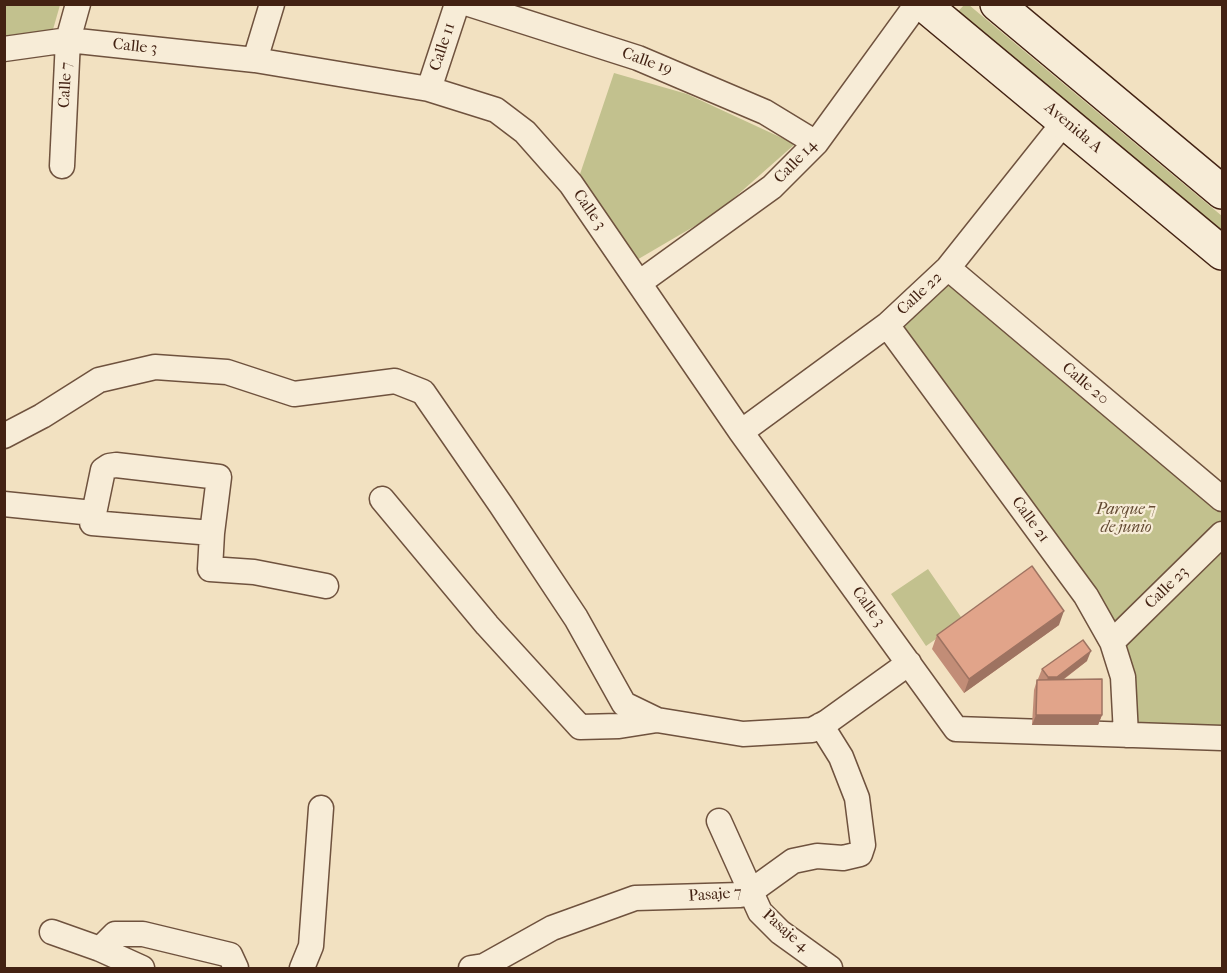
<!DOCTYPE html>
<html>
<head>
<meta charset="utf-8">
<style>
	body { margin:0 }
	#map { position:relative; width:1227px; height:973px; overflow:hidden; background:#f2e1c1; font-family:"IM FELL French Canon",serif }
	canvas { display:block }
	.frame { position:absolute; inset:0; border:6px solid #432213; pointer-events:none }
</style>
</head>
<body>
<div id="map">
<canvas width="1227" height="973"></canvas>
<div class="frame"></div>
</div>
<script>
const c = document.querySelector('canvas').getContext('2d');
c.lineJoin = 'round';
function fillPath(path, color) {
  c.fillStyle = color;
  c.fill(path, 'evenodd');
}
function toPath(rows) {
  const path = new Path2D();
  for (const r of rows) {
    path.moveTo(r[0], r[1]);
    for (let i = 2; i < r.length; i += 2) path.lineTo(r[i], r[i + 1]);
  }
  return path;
}
function trace(path, color, width, dash) {
  c.strokeStyle = color;
  c.lineWidth = width;
  c.lineCap = dash ? 'butt' : 'round';
  c.setLineDash(dash || []);
  c.stroke(path);
}
function drawText(font, color, halo, rows, align = 'center') {
  c.font = font + ' "IM FELL French Canon",serif';
  c.lineWidth = 4.5;
  c.setLineDash([]);
  c.textBaseline = 'middle';
  c.strokeStyle = halo;
  c.fillStyle = color;
  for (const [text, x, y, turn = 0] of rows) {
    c.save();
    c.translate(x, y);
    c.rotate((+turn || 0) * Math.PI / 180);
    c.textAlign = isNaN(turn) ? turn : align;
    if (halo) c.strokeText(text, 0, 0);
    c.fillText(text, 0, 0);
    c.restore();
  }
}
fillPath(toPath([
	[4,5,60,5,52,33,5,39],
	[964,5,969,5,1222,216,1222,244,952,18],
	[614,73,687,94,795,144,717,213,635,261,578,180],
	[951,281,1222,511,1222,524,1117,627,901,329],
	[1222,547,1222,729,1138,727,1135,672,1124,640],
	[928,569,963,620,926,646,891,594]
]), '#c2c18e');
const minor = toPath([
	[469,4,638,58,765,112,816,143],
	[4,49,68,40,255,60,429,89,496,110,525,132,571,184,741,432,956,729,1222,738],
	[255,60,272,4],
	[429,89,457,4],
	[62,166,68,40,78,4],
	[948,268,1222,499],
	[639,283,772,187,816,143,917,4],
	[887,325,1086,596,1112,642,1123,677,1126,735],
	[741,432,887,325,948,268,1065,121],
	[4,436,42,416,99,380,155,367,227,372,294,394,395,381,423,392,501,505,576,618,624,704,657,720,743,734,812,730,827,722,909,663],
	[382,499,487,625,580,727,619,726,657,720],
	[4,504,93,513],
	[212,533,92,523,103,470,109,466,116,465,219,477,212,533,210,569,254,572,326,586],
	[1112,642,1222,534],
	[719,821,760,912,780,932,830,968],
	[52,932,100,949,142,968],
	[100,949,115,934,143,934,230,955,236,968],
	[302,968,311,946,321,808],
	[471,968,484,966,552,928,635,898,740,895,750,892,793,861,817,856,843,858,860,854,863,845,857,798,841,757,821,725]
]);
const secondary = toPath([
	[923,4,1222,253],
	[997,4,1222,192]
]);
trace(minor, '#6f523e', 27);
trace(secondary, '#432213', 36);
trace(minor, '#f7ecd7', 24);
trace(secondary, '#f7ecd7', 33);
fillPath(toPath([
	[1059,625,964,693,932,649,937,635],
	[1087,661,1063,680,1102,715,1098,725,1032,725,1034,690,1037,680,1039,680,1038,679,1042,669]
]), '#c28d77');
fillPath(toPath([
	[1064,611,1059,625,964,693,969,679],
	[1091,651,1087,661,1053,687,1045,687,1048,677],
	[1036,715,1102,715,1098,725,1032,725]
]), '#9e7361');
const building = toPath([
	[1032,566,1064,611,969,679,937,635,1032,566],
	[1083,640,1091,651,1057,677,1048,677,1042,669,1083,640],
	[1102,679,1102,715,1036,715,1037,680,1102,679]
]);
fillPath(building, '#e1a48a');
trace(building, '#9e7361', 1.5);
drawText('16px', '#432213', '#f7ecd7', [
	["Calle 3",135,47,6],
	["Calle 11",443,47,-72],
	["Calle 19",647,62,20],
	["Calle 7",66,85,-87],
	["Avenida A",1073,128,40],
	["Calle 14",796,162,-46],
	["Calle 3",589,210,55],
	["Calle 22",920,294,-43],
	["Calle 20",1085,384,40],
	["Calle 21",1030,520,54],
	["Calle 23",1167,588,-44],
	["Calle 3",868,607,54],
	["Pasaje 7",715,895,-4],
	["Pasaje 4",785,931,41]
]);
drawText('italic 16px', '#634a32', '#f7ecd7', [
	["Parque 7",1126,510],
	["de junio",1126,528]
]);
</script>
</body>
</html>
